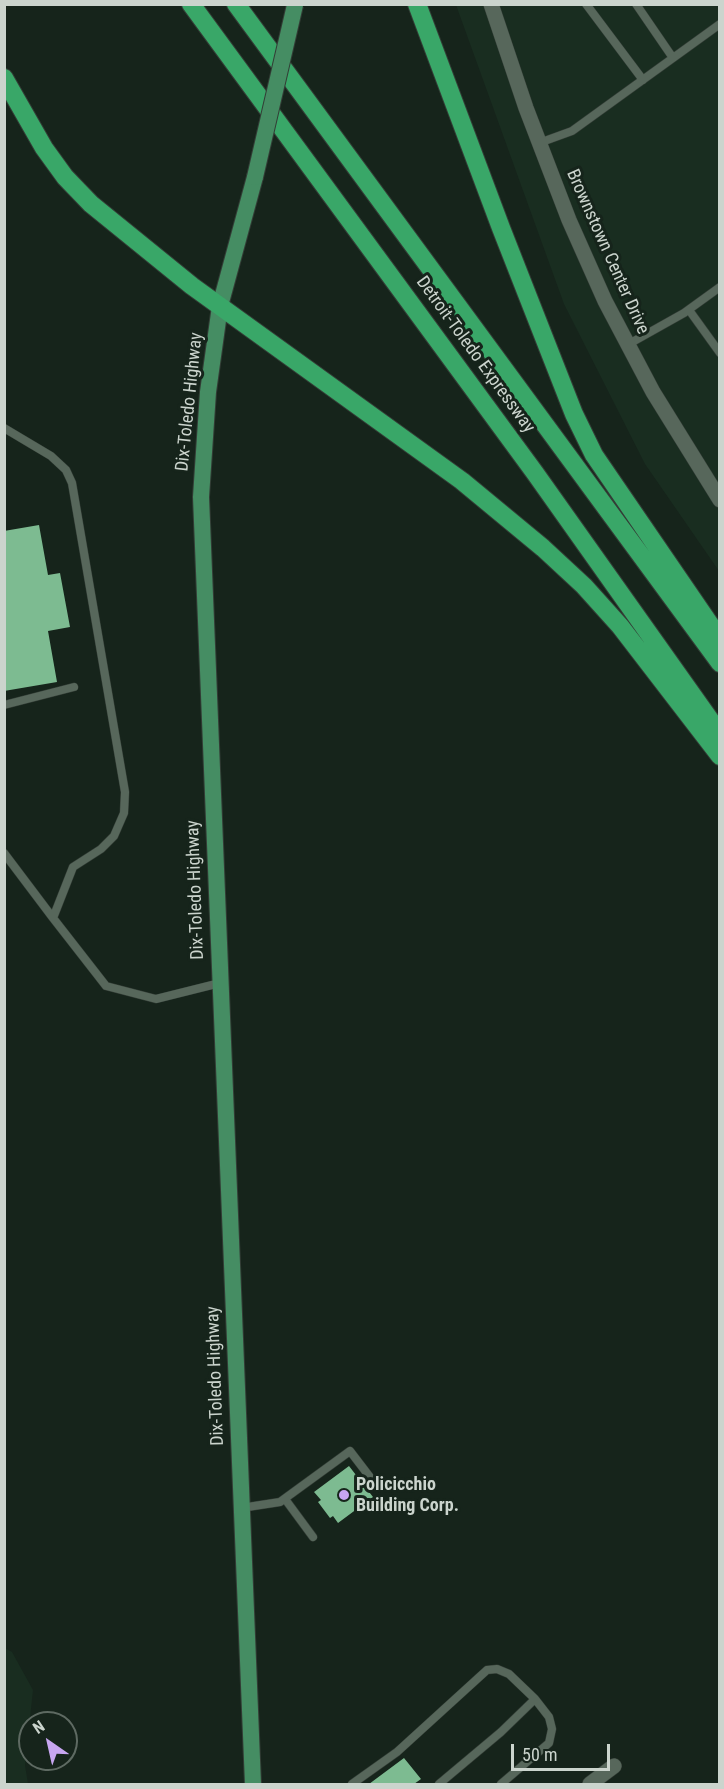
<!DOCTYPE html>
<html>
<head>
<meta charset="utf-8">
<style>
	body { margin:0 }
	#map { position:relative; width:724px; height:1789px; overflow:hidden; background:#16241b; font-family:"Roboto Condensed",sans-serif }
	canvas { display:block }
	.frame { position:absolute; inset:0; border:6px solid #cbd4cd; pointer-events:none }
	.north { position:absolute; left:18px; top:1711px; width:60px; height:60px; box-sizing:border-box; background:#16241b; border:2px solid #5e6a62; border-radius:50%; rotate:326deg; font-size:16px; font-weight:700; line-height:24px; text-align:center; color:#cbd4cd }
	.north::after { content:''; display:block; margin:auto; width:21px; height:27px; background:#c7a6f0; clip-path:polygon(50% 0,100% 100%,50% 72%,0 100%) }
	.scale { position:absolute; left:511px; top:1744px; width:99px; height:27px; box-sizing:border-box; border:3px solid #cbd4cd; border-top:0; padding-left:8px; font-size:18px; line-height:21px; white-space:nowrap; color:#cbd4cd; -webkit-text-stroke:4px #16241b; paint-order:stroke }
</style>
</head>
<body>
<div id="map">
<canvas width="724" height="1789"></canvas>
<div class="frame"></div>
<div class="north">N</div>
<div class="scale">50 m</div>
</div>
<script>
const c = document.querySelector('canvas').getContext('2d');
c.lineJoin = 'round';
function fillPath(path, color) {
  c.fillStyle = color;
  c.fill(path, 'evenodd');
}
function toPath(rows) {
  const path = new Path2D();
  for (const r of rows) {
    path.moveTo(r[0], r[1]);
    for (let i = 2; i < r.length; i += 2) path.lineTo(r[i], r[i + 1]);
  }
  return path;
}
function trace(path, color, width, dash) {
  c.strokeStyle = color;
  c.lineWidth = width;
  c.lineCap = dash ? 'butt' : 'round';
  c.setLineDash(dash || []);
  c.stroke(path);
}
function drawText(font, color, halo, rows, align = 'center') {
  c.font = font + ' "Roboto Condensed",sans-serif';
  c.lineWidth = 6;
  c.setLineDash([]);
  c.textBaseline = 'middle';
  c.strokeStyle = halo;
  c.fillStyle = color;
  for (const [text, x, y, turn = 0] of rows) {
    c.save();
    c.translate(x, y);
    c.rotate((+turn || 0) * Math.PI / 180);
    c.textAlign = isNaN(turn) ? turn : align;
    if (halo) c.strokeText(text, 0, 0);
    c.fillText(text, 0, 0);
    c.restore();
  }
}
fillPath(toPath([
	[456,5,719,5,719,571,645,464,564,304],
	[5,1648,12,1652,33,1690,25,1765,28,1784,5,1784]
]), '#192d20');
fillPath(toPath([
	[39,525,48,575,60,573,70,627,48,631,57,682,4,691,4,531],
	[349,1466,373,1497,338,1523,333,1516,330,1518,318,1502,321,1500,314,1492],
	[404,1758,421,1779,414,1784,369,1784]
]), '#7dbb91');
const service = toPath([
	[586,4,643,80],
	[636,4,673,58],
	[539,143,572,131,720,24],
	[689,310,720,353],
	[627,345,684,313,720,287],
	[4,428,51,456,66,470,72,483,125,792,124,813,114,836,101,849,73,867,53,918,106,986,156,999,220,983],
	[4,705,74,687],
	[4,853,53,918],
	[285,1499,313,1537],
	[241,1508,280,1502,350,1451,376,1485],
	[352,1784,397,1752,487,1670,497,1669,509,1674,535,1699],
	[439,1784,501,1732,535,1699,549,1717,552,1729,549,1743,501,1784]
]);
const minor = toPath([
	[491,4,526,108,569,220,605,301,653,392,720,500],
	[590,1784,614,1766]
]);
const primary = toPath([
	[253,1784,201,497,208,392,220,306,255,177]
]);
const motorway = toPath([
	[191,4,535,473,720,734],
	[236,4,720,663],
	[417,4,501,228,574,414,594,455,720,639],
	[4,78,44,148,65,177,91,204,192,286,462,481,543,548,584,586,620,626,720,756]
]);
trace(service, '#333d36', 9);
trace(minor, '#333d36', 16);
trace(primary, '#333d36', 18);
trace(motorway, '#333d36', 20);
trace(service, '#57675b', 8);
trace(minor, '#57675b', 15);
trace(primary, '#458d63', 16);
trace(motorway, '#39a768', 18);
const primaryBridge = toPath([
	[255,177,295,5]
]);
trace(primaryBridge, '#333d36', 18, []);
trace(primaryBridge, '#458d63', 16);
for (const [x, y, r, color] of [
	[344,1495,6,"#c7a6f0"]
]) {
  const dot = new Path2D();
  dot.arc(x, y, r, 0, 2 * Math.PI);
  c.fillStyle = color;
  c.fill(dot);
  trace(dot, '#16241b', 2);
}
drawText('18px', '#cbd4cd', '#16241b', [
	["Brownstown Center Drive",607,252,66],
	["Detroit-Toledo Expressway",475,355,54],
	["Dix-Toledo Highway",190,402,-84],
	["Dix-Toledo Highway",196,890,-92],
	["Dix-Toledo Highway",216,1376,-92]
]);
drawText('bold 18px', '#cbd4cd', '#16241b', [
	["Policicchio",356,1485],
	["Building Corp.",356,1506]
], 'left');
</script>
</body>
</html>
